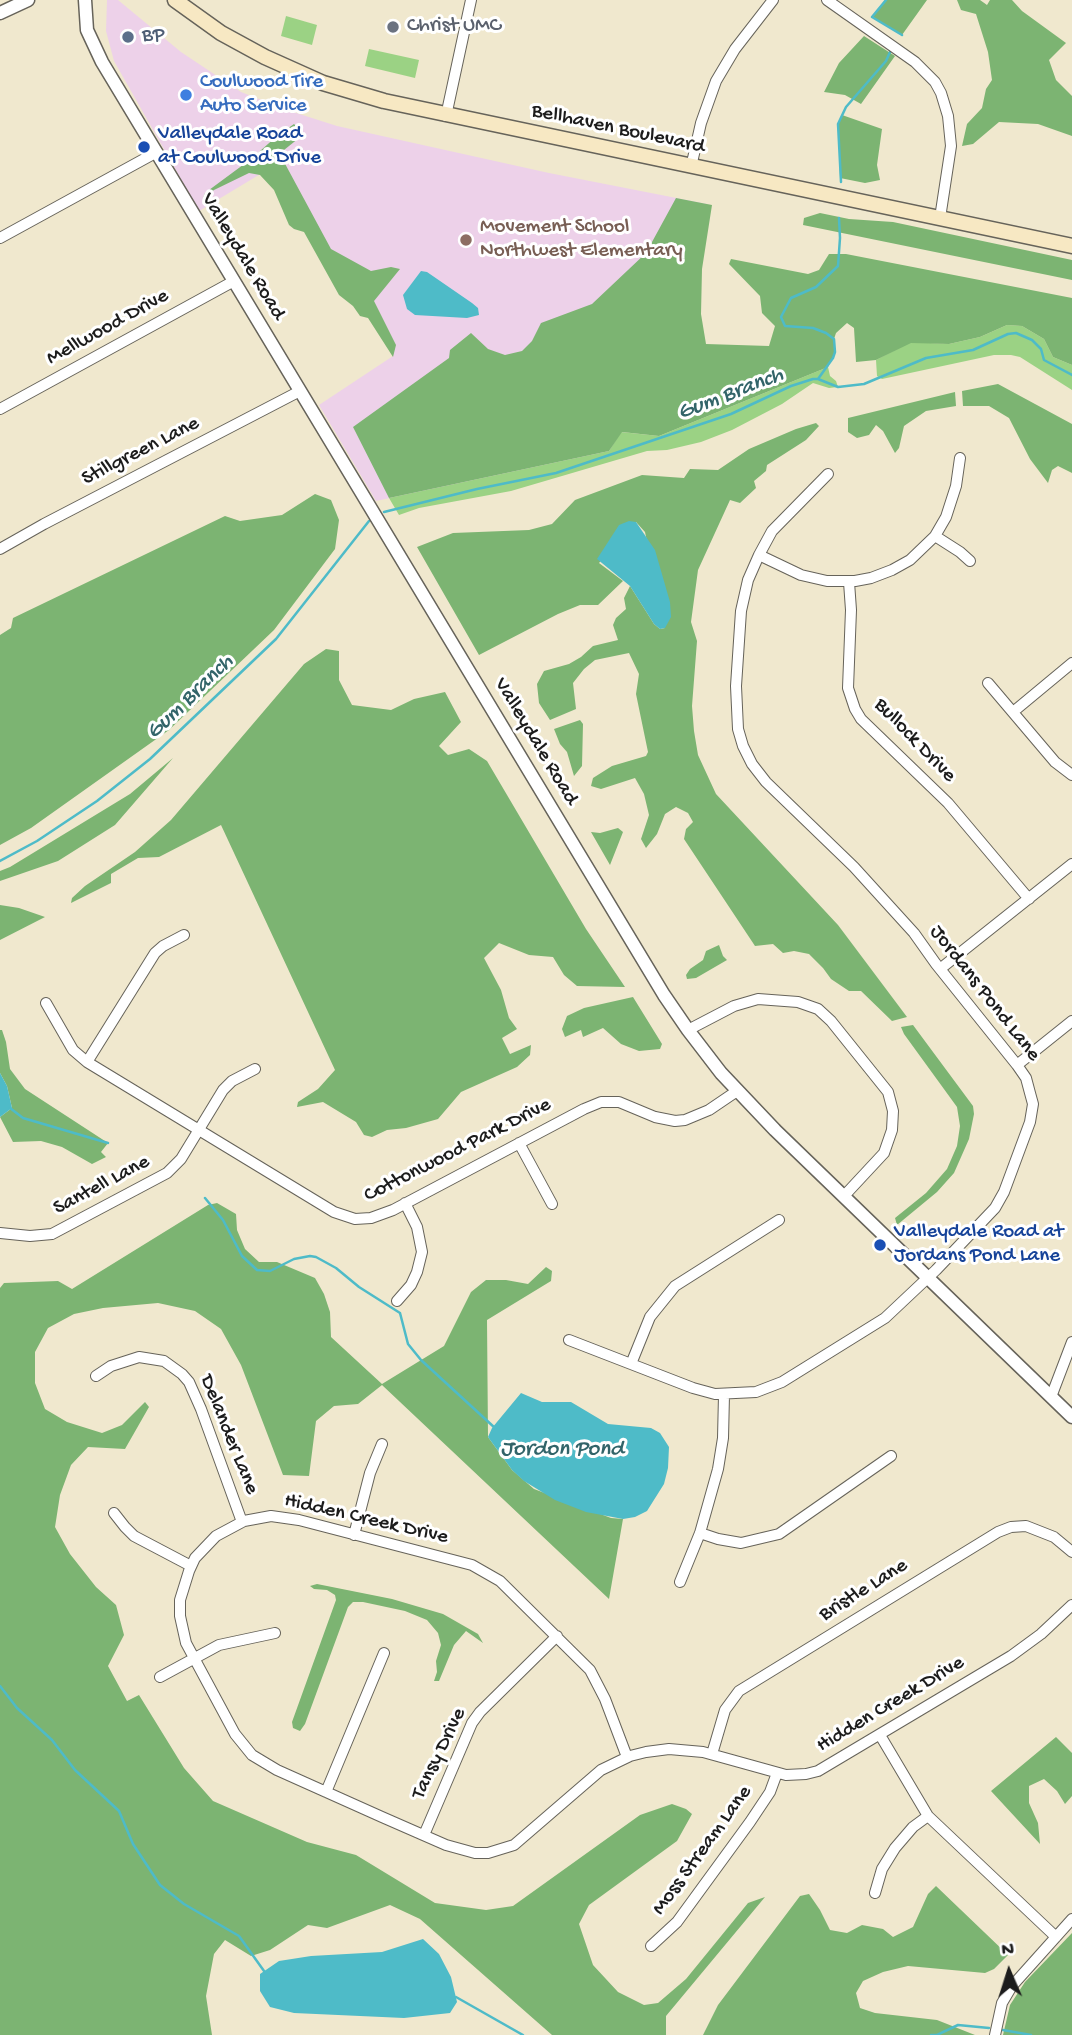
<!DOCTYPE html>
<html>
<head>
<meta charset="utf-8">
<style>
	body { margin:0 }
	#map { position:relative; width:1072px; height:2035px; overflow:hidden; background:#f0e8ce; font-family:"Gochi Hand",sans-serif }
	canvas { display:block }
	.north { position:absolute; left:974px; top:1937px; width:70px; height:70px; -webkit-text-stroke:5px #fff; paint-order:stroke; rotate:357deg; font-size:19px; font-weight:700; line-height:28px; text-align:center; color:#1c1c1c }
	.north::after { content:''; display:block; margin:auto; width:24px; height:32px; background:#1c1c1c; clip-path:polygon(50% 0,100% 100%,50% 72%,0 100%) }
</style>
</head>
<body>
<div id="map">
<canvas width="1072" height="2035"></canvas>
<div class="north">N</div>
</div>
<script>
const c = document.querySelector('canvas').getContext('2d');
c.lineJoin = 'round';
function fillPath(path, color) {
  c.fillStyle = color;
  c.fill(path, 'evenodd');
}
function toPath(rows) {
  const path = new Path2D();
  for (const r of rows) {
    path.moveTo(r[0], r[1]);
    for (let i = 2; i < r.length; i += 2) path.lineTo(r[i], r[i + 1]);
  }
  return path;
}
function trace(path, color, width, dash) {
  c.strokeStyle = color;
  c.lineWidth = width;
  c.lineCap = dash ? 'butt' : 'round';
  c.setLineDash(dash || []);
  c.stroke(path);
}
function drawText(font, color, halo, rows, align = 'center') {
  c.font = font + ' "Gochi Hand",sans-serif';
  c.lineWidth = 6;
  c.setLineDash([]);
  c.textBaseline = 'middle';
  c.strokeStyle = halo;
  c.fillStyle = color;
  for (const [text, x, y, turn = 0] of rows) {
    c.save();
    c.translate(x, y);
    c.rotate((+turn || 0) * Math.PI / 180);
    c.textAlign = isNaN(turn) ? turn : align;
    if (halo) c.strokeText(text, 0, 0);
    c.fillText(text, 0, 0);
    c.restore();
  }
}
fillPath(toPath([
	[107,0,118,0,181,52,241,92,290,111,337,126,549,173,707,204,688,356,609,451,376,501,319,405,393,356,272,167,199,211,114,61,106,31]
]), '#edd1e9');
fillPath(toPath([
	[286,16,317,25,312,45,281,36],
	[369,49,419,60,415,78,365,66],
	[1007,325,1022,326,1044,339,1053,357,1072,365,1072,390,1020,357,1011,355,994,355,882,379,877,376,876,360,911,342,949,344,980,337],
	[828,367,830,376,836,381,838,387,829,388,813,383,782,404,732,430,701,442,667,450,647,451,511,491,419,508,399,515,389,498,609,451,621,432,659,436]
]), '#9bd284');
fillPath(toPath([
	[885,0,927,0,902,35,872,17],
	[957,0,980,0,987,5,990,0,1012,0,1022,11,1066,43,1049,60,1056,80,1072,96,1072,136,1038,124,999,122,973,144,962,146,967,124,982,108,986,89,992,80,988,52,976,14,961,10],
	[864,36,895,56,861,104,845,95,824,92,839,63],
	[842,115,882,129,877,165,880,180,865,183,840,178,838,124],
	[294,124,304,134,284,150,283,160,331,249,371,271,391,267,400,269,374,301,396,345,393,357,368,318,360,316,353,306,339,295,304,232,294,229,289,225,274,190,260,175,249,173,214,190,203,198,205,193,251,159,277,136],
	[676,198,712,205,702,269,701,314,706,344,769,346,775,326,762,313,760,296,729,264,731,259,808,274,819,270,829,254,846,254,1072,298,1072,365,1053,357,1044,339,1022,326,1007,325,980,337,949,344,911,343,876,360,856,362,854,328,847,323,836,333,834,339,835,352,828,367,659,436,622,432,609,451,389,498,353,427,449,358,450,350,471,333,488,349,505,355,522,351,532,341,541,323,592,304,646,253],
	[820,213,849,219,893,222,1072,260,1072,280,803,225,804,218],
	[998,384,1072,424,1072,473,1058,466,1052,470,1048,483,1030,459,1009,418,989,406,963,406,962,391],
	[955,392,956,406,926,411,904,426,899,448,895,453,883,431,876,425,869,435,857,438,848,432,848,418],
	[816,423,819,426,806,440,767,465,766,471,754,481,756,488,740,503,730,500,698,570,691,622,697,641,692,706,694,731,698,755,716,794,838,925,907,1017,892,1021,861,991,849,991,831,979,823,968,809,954,794,951,783,953,773,944,755,946,684,839,686,829,693,822,688,813,676,807,665,814,657,834,646,848,641,839,649,815,644,794,635,778,601,789,591,786,593,778,612,766,646,756,648,752,636,694,639,674,629,653,595,660,584,669,573,683,576,709,550,720,539,703,537,684,544,671,569,664,581,657,593,646,618,640,613,625,616,618,626,609,624,598,630,586,654,624,660,629,665,628,645,532,636,522,599,563,623,581,598,605,580,605,558,614,479,655,417,547,453,533,529,530,552,524,575,500,642,475,684,478,690,469,718,470,749,449,796,429],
	[315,494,331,500,339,520,335,549,274,630,169,730,31,828,0,845,0,635,11,628,13,618,225,516,240,521,282,515],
	[326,649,339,651,339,680,352,705,391,710,414,699,445,692,461,722,439,746,448,755,469,749,487,761,586,929,625,987,577,986,564,975,553,957,529,955,499,943,484,958,501,990,509,1018,517,1029,502,1038,510,1054,531,1045,530,1055,517,1067,461,1092,438,1119,406,1128,387,1130,372,1137,364,1135,356,1122,323,1102,297,1107,298,1102,318,1089,335,1070,221,825,159,857,138,858,111,874,111,883,71,903,72,898,85,886,135,852,171,820,304,664],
	[580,720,583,724,582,766,574,776,567,752,560,744,554,729],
	[173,758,115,825,58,861,0,881,0,871,10,867,130,794],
	[618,828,623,832,610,865,591,832,600,833],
	[0,905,19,908,45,917,0,940],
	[719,945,723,956,727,960,696,978,687,979,686,975,690,969,703,960,706,951],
	[633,997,662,1044,660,1049,639,1051,621,1044,603,1028,583,1037,581,1030,565,1037,562,1029,567,1016,584,1008],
	[913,1025,973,1106,974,1114,969,1139,954,1173,937,1192,897,1225,895,1218,926,1193,947,1169,957,1146,960,1126,957,1107,904,1034,901,1027],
	[0,1030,2,1030,6,1042,10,1069,25,1089,108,1143,101,1152,106,1157,92,1164,62,1147,41,1141,13,1142,0,1117,12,1108,7,1086,0,1073],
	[217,1203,236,1214,237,1230,245,1249,259,1262,277,1262,315,1278,324,1294,330,1312,331,1337,382,1384,444,1346,471,1292,486,1280,506,1280,528,1284,546,1267,552,1271,551,1281,487,1320,488,1437,512,1470,534,1489,611,1518,623,1519,609,1599,382,1385,358,1404,334,1406,316,1421,309,1476,283,1475,241,1365,221,1329,195,1311,158,1303,103,1308,74,1314,48,1328,35,1352,35,1383,45,1409,67,1422,102,1433,122,1425,145,1402,149,1407,125,1449,88,1447,71,1465,60,1495,55,1527,70,1554,96,1587,116,1605,124,1635,108,1666,127,1701,139,1695,184,1768,213,1801,307,1842,356,1855,435,1903,486,1910,513,1906,640,1815,672,1804,686,1809,692,1814,677,1841,589,1905,579,1924,593,1965,618,1992,644,2005,658,2003,686,1979,748,1903,765,1897,666,2016,666,2035,552,2035,420,1919,390,1905,327,1928,308,1925,270,1950,251,1956,225,1940,214,1954,206,1996,212,2035,0,2035,0,1288,4,1283,58,1281,72,1289,208,1205],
	[317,1584,392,1599,443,1614,478,1634,483,1643,466,1631,454,1645,439,1681,434,1681,437,1672,436,1661,441,1645,438,1633,427,1620,405,1611,363,1602,353,1602,348,1607,305,1724,300,1731,293,1728,292,1722,336,1600,335,1595,327,1590,314,1589,310,1586],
	[1056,1737,1072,1753,1072,1796,1065,1804,1057,1791,1044,1779,1029,1786,1029,1803,1038,1823,1040,1844,991,1791],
	[936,1886,1008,1955,994,1969,985,1973,908,1966,883,1972,863,1981,856,1993,860,2008,875,2013,937,2020,975,2035,703,2035,718,2005,800,1896,809,1894,820,1910,830,1930,847,1933,862,1925,883,1929,893,1937,913,1927,928,1894],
	[1072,1933,1072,2035,1003,2035,1010,2005,1025,1982]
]), '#7cb472');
fillPath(toPath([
	[421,271,427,272,472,303,478,308,479,315,467,318,415,315,407,309,403,295],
	[629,521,636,522,655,550,670,602,671,617,665,628,660,629,654,624,630,586,597,559,619,525],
	[0,1073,7,1086,12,1108,0,1117],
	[521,1393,542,1402,571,1402,608,1424,651,1428,660,1433,669,1447,668,1468,664,1484,647,1511,635,1517,623,1519,586,1512,555,1500,524,1481,512,1470,488,1437,492,1428],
	[423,1939,439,1954,451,1977,457,2002,450,2013,404,2018,294,2013,270,2007,260,1991,260,1974,279,1961,311,1956,382,1952]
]), '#4ebbc8');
trace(toPath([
	[886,0,872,17,902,35],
	[841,182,838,124,846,107,886,61,890,52],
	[818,379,833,358,835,352,834,339,826,333,813,328,785,326,781,317,791,298,816,287,838,266,840,238,839,218],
	[384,512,477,489,556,473,731,414,791,386,813,379,818,379,838,387,864,384,926,358,973,350,1008,334,1016,333,1032,340,1041,349,1044,360,1072,375],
	[0,861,37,841,97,801,150,759,276,639,369,521],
	[10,1108,23,1118,108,1143],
	[205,1198,223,1220,242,1256,257,1270,270,1271,294,1259,310,1256,316,1257,336,1268,359,1287,400,1313,408,1344,421,1360,495,1428],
	[0,1686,17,1708,52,1740,75,1770,119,1811,133,1844,160,1885,184,1904,239,1936,264,1971],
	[456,1997,523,2035],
	[1003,2030,1031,2035],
	[931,2035,937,2035,958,2025,989,2028]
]), '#4ebbc8', 2.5);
const minor = toPath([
	[827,0,915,62,935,82,941,93,948,116,951,146,940,218],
	[446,116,471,0],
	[691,167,701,123,716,81,735,49,773,0],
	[0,238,157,152],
	[0,409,234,281],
	[935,536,960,552,970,561],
	[0,549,44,524,300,391],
	[759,555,801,575,827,581,855,581,871,578,892,570,910,560,935,536,946,517,956,486,960,458],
	[849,582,851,610,848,688,855,709,861,719,948,803,1029,899],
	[988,683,1055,762,1072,775],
	[1013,712,1072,663],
	[940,969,1072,864],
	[46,1003,73,1050,87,1062,334,1212,355,1219,371,1218,393,1210,584,1109,601,1102,619,1102,655,1117,675,1121,685,1120,709,1110,737,1091],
	[688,1030,734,1006,758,999,798,1002,818,1009,831,1021,888,1092,893,1111,892,1130,884,1153,844,1196],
	[87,1062,155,953,163,946,184,935],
	[1017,1065,1072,1021],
	[519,1143,552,1204],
	[0,1233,30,1236,52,1234,167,1173,181,1159,223,1090,232,1081,255,1069],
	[397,1301,411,1285,417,1272,422,1252,417,1227,405,1203],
	[569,1340,693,1388,715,1394,756,1392,782,1382,885,1318,936,1270,995,1208,1004,1192,1030,1122,1033,1104,1030,1093,1026,1078,1017,1065,936,964,914,933,854,867,766,782,752,764,743,746,738,729,736,686,741,611,748,580,759,555,772,531,828,474],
	[631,1364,650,1317,675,1286,779,1220],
	[96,1376,111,1366,139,1357,164,1361,182,1374,189,1382,201,1409,242,1522],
	[1051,1397,1072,1342],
	[114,1513,125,1527,134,1536,191,1566],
	[700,1533,718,1539,741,1543,779,1534,891,1456],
	[354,1535,370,1473,382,1444],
	[680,1582,700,1533,718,1469,723,1438,724,1395],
	[160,1677,219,1645,275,1633],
	[880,1735,928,1816,1056,1937],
	[712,1754,725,1710,739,1691,998,1532,1011,1527,1026,1526,1054,1537,1072,1552],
	[627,1757,605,1699,590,1670,500,1581,472,1565,299,1520,271,1516,244,1521,216,1536,195,1558,189,1571,180,1600,180,1616,186,1643,235,1734,252,1755,277,1770,382,1817,446,1845,475,1853,488,1853,514,1845,601,1770,630,1756,646,1752,669,1749,703,1752,786,1775,806,1774,818,1771,1011,1656,1041,1634,1072,1605],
	[326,1792,384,1653],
	[424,1835,472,1723,480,1712,557,1636],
	[875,1893,882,1869,895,1848,913,1827,928,1816],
	[651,1946,677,1922,750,1822,770,1792,777,1773],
	[995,2035,1002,2003,1012,1986,1072,1919]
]);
const tertiary = toPath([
	[85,0,87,30,102,62,664,995,688,1030,721,1073,775,1130,1072,1417],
	[0,13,28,0]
]);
const secondary = toPath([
	[175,0,221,33,265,57,323,83,384,101,1072,246]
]);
trace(minor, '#66635a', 12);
trace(tertiary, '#66635a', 15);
trace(secondary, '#66635a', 17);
trace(minor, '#fff', 10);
trace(tertiary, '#fff', 12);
trace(secondary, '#f7e8c3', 14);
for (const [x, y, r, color] of [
	[393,27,7,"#6b7280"],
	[128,37,7,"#5c6f8a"],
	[186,95,7,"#3f7fe0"],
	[144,147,7,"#1a4fb4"],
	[466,240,7,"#8d6e63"],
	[880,1245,7,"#1a4fb4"]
]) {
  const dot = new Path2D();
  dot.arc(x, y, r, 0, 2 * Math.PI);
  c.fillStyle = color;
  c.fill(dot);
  trace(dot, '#fff', 2.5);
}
drawText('21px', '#5b616d', '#fff', [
	["Christ UMC",407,27]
], 'left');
drawText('21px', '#4e5e75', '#fff', [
	["BP",142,37]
], 'left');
drawText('21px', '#366cbe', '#fff', [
	["Coulwood Tire",200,83],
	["Auto Service",200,107]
], 'left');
drawText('21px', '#1c1c1c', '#fff', [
	["Bellhaven Boulevard",618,130,12],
	["Valleydale Road",242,257,59],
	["Mellwood Drive",108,328,-29],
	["Stillgreen Lane",141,452,-27],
	["Bullock Drive",914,741,46],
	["Valleydale Road",535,742,59],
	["Jordans Pond Lane",984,994,52],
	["Cottonwood Park Drive",458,1151,-27],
	["Santell Lane",102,1186,-28],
	["Delander Lane",228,1435,68],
	["Hidden Creek Drive",366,1520,13],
	["Bristle Lane",864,1591,-32],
	["Hidden Creek Drive",891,1705,-31],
	["Tansy Drive",440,1754,-64],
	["Moss Stream Lane",703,1851,-54]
]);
drawText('21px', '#164399', '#fff', [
	["Valleydale Road",158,135],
	["at Coulwood Drive",158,159],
	["Valleydale Road at",894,1233],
	["Jordans Pond Lane",894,1257]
], 'left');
drawText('21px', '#785e54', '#fff', [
	["Movement School",480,228],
	["Northwest Elementary",480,252]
], 'left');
drawText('italic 23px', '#326469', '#fff', [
	["Gum Branch",731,395,-21],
	["Gum Branch",191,698,-44],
	["Jordon Pond",562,1450]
]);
</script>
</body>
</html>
